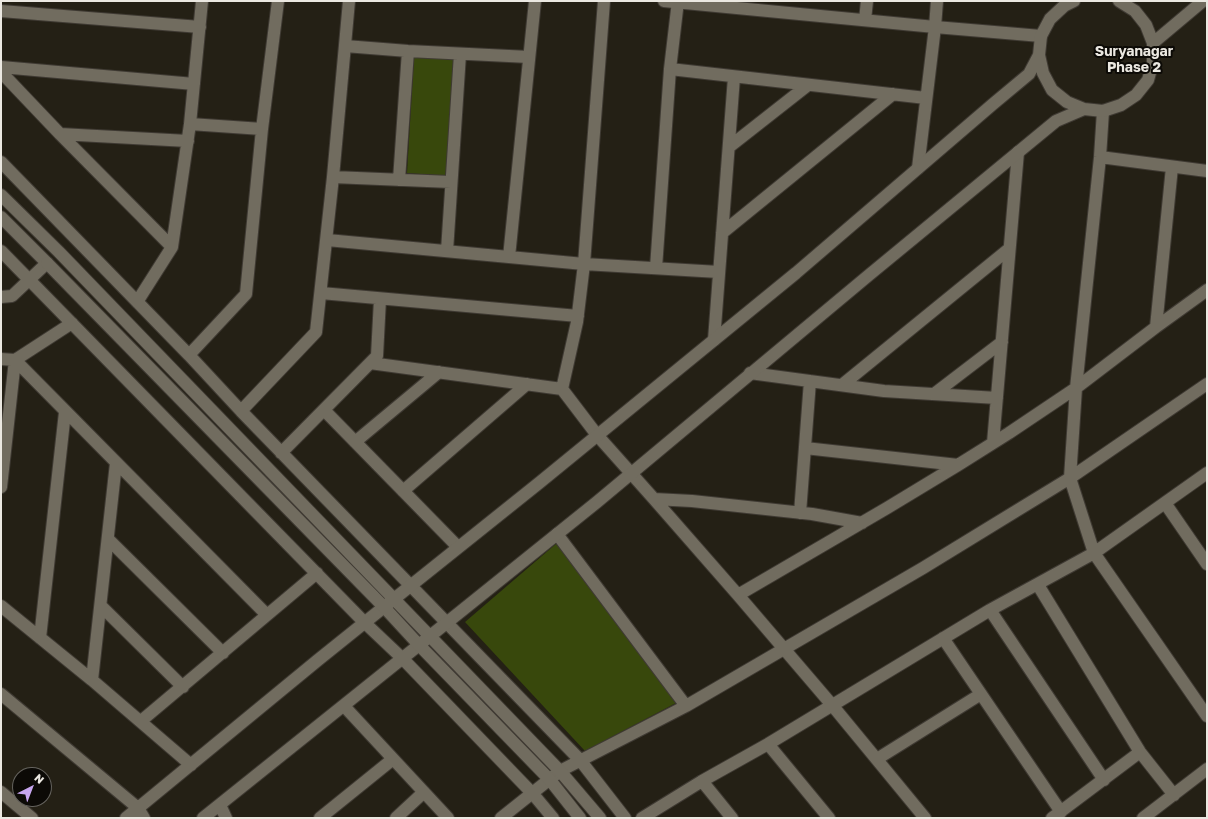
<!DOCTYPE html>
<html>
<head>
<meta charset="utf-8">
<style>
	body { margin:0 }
	#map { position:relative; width:1208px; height:819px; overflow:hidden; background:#242015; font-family:"Golos Text",sans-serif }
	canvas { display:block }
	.frame { position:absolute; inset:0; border:2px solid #ebe8e1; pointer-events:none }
	.north { position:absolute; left:12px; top:767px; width:40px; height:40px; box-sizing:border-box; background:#0c0a06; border:1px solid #65635e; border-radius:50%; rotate:42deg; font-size:11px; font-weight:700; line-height:16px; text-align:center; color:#ebe8e1 }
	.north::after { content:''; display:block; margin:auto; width:14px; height:18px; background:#c7a6ef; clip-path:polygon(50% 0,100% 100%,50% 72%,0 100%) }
</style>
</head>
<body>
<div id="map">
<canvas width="1208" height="819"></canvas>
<div class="frame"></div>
<div class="north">N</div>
</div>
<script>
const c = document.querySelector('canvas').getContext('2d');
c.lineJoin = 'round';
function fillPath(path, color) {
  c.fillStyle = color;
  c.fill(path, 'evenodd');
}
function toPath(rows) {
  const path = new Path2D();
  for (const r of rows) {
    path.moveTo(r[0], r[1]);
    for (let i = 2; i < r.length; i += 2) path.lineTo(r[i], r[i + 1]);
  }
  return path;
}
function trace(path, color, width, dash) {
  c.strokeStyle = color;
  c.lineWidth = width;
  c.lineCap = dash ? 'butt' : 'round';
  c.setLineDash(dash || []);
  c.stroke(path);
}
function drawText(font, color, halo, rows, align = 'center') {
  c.font = font + ' "Golos Text",sans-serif';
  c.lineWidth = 4;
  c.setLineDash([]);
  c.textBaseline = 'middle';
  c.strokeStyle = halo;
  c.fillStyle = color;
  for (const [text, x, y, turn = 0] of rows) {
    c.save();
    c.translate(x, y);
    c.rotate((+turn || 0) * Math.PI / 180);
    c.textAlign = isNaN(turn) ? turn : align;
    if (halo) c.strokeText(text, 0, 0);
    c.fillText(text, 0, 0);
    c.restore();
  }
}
fillPath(toPath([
	[414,56,454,59,447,176,407,173],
	[557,543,676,703,585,751,465,622]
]), '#38480c');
const street = toPath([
	[664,1,935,27,1041,36],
	[678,1,670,69,926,98],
	[1,11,200,27],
	[865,20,867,1],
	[345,46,408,51,529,57],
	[1,67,194,84],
	[1,72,60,134,188,141],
	[1103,111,1100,157,1076,388,1070,478,1094,553,1207,716],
	[190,124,262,129],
	[60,134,172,247],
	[729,147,808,85],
	[1100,157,1207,171],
	[1,162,189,355,241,411,580,760,625,818],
	[918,168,935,27,937,1],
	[333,177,451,182],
	[399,180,408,51],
	[1,217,47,263,12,296,1,297],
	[722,233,893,94],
	[327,240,584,264,719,272],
	[1,251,365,623,403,659,533,794,553,818],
	[447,251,460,54],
	[509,257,535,1],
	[656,268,670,69],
	[321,293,578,316],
	[137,302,172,247,190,124,202,1],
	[1156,327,1207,290],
	[714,340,734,77],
	[189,355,246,294,262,129,278,1],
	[1,359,15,360,72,323],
	[370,363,562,389,597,435,654,499,738,595,832,705,925,818],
	[750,373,884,391,997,398],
	[842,385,1009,249],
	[562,389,577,322,584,264,604,1],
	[934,394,1002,342],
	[324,410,458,547],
	[241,411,316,332,333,177,349,1],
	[355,442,439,372],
	[993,443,1018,152],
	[805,448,958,465],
	[281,453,377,356,380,299],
	[1,487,15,360,267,615],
	[403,491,527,384],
	[654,499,692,501,812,514,862,523],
	[1165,503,1207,564],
	[800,513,810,381],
	[557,534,686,706,923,568,1070,478,1207,384],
	[108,539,223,653],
	[1038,585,1140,752,1174,795],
	[738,595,887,508,958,465,1009,433,1076,388,1156,327,1172,167],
	[1,606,92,680,191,765],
	[101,606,183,687],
	[990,610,1104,780],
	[40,638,65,412],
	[943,638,1061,812],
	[92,680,116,463],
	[1,694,138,808,144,818],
	[344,706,448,818],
	[141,721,317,573],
	[768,744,829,818],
	[877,759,981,694],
	[702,781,732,818],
	[1,792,32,818],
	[220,805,226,818],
	[126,818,318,660,384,607],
	[203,818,419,645],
	[320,818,393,759],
	[396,818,424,792],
	[501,818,560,771,686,706],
	[642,818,702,781,768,744,990,610,1094,553,1207,473],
	[1052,818,1140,752],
	[1143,818,1207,769]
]);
const secondary = toPath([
	[1074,1,1064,6,1050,19,1041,36,1039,55,1043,73,1052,90,1067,102,1084,109,1103,111,1121,105,1136,95,1148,80,1153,62,1153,43,1146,25,1135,11,1119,1],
	[1153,43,1203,1],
	[1,195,59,252,560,771,600,818],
	[47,263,384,607,419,645,550,780,580,818],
	[384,607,539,483,796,273,993,104,1029,74,1039,55],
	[419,645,597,502,869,275,1056,121,1084,109]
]);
trace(street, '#3f3a33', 14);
trace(secondary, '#3f3a33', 14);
trace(street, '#716c5f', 12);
trace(secondary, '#716c5f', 12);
drawText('bold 14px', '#ebe8e1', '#0c0a06', [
	["Suryanagar",1134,52],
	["Phase 2",1134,68]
]);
</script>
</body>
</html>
